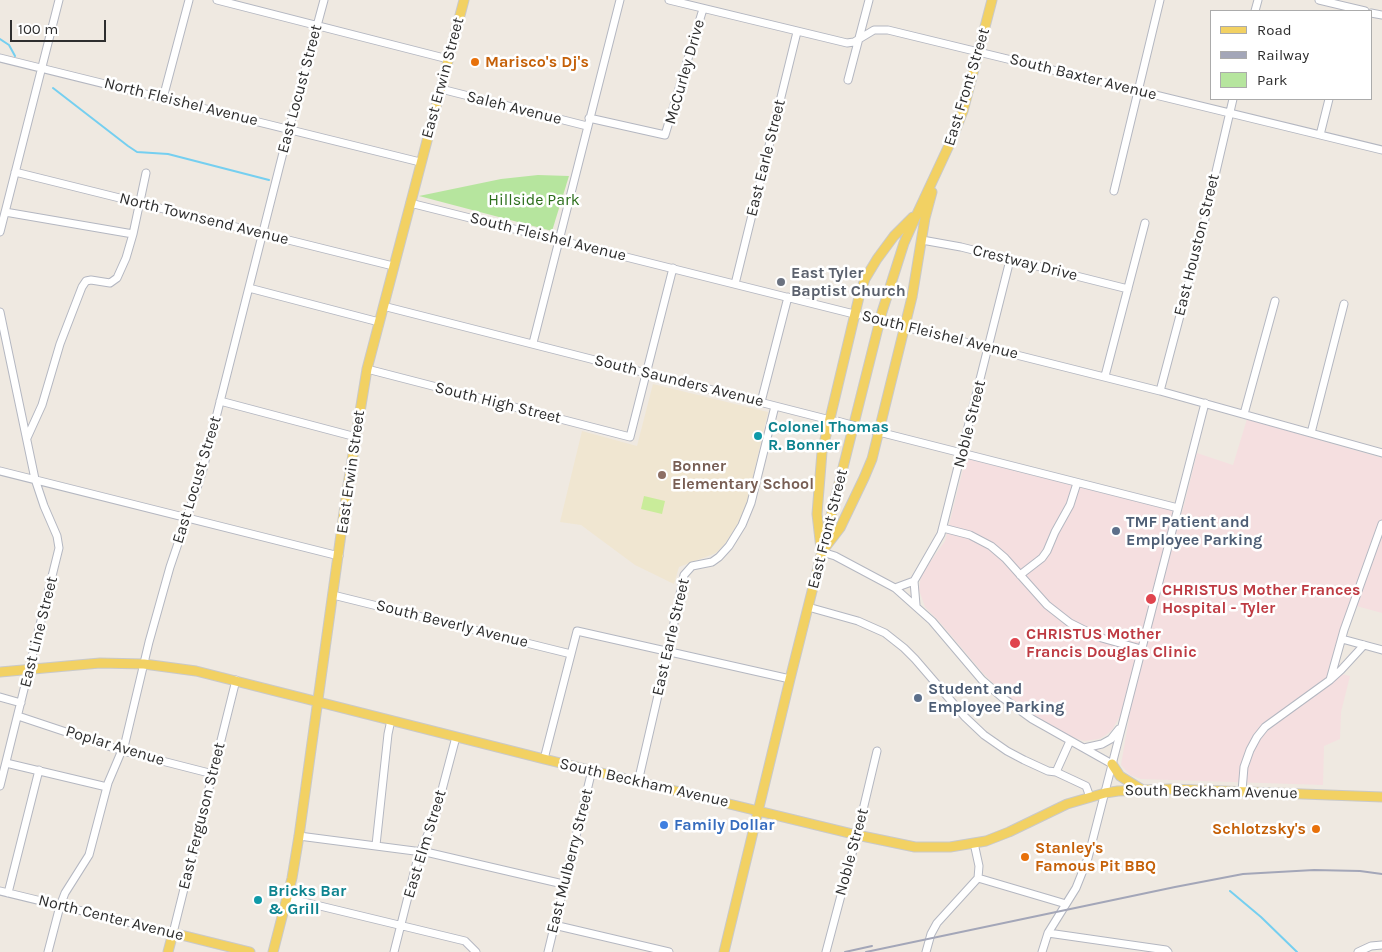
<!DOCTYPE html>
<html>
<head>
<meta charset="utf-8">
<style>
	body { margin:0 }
	#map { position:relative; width:1382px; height:952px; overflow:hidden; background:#efe9e1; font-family:Karla,sans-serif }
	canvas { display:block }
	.legend { position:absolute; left:1210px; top:10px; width:162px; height:90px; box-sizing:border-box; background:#fff; border:1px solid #ababab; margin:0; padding:6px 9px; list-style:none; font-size:15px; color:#2e2e2e }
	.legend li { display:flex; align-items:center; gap:10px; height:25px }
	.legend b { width:25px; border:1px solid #ababab }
	.scale { position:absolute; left:10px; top:20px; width:96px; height:22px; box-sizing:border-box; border:2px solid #2e2e2e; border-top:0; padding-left:6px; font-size:15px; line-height:18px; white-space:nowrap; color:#2e2e2e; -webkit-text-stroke:4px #fff; paint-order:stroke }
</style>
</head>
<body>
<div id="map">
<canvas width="1382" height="952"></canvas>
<ul class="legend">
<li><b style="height:6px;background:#f2d163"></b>Road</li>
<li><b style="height:6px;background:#a3a6b8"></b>Railway</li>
<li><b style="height:14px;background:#b6e59e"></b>Park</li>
</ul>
<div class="scale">100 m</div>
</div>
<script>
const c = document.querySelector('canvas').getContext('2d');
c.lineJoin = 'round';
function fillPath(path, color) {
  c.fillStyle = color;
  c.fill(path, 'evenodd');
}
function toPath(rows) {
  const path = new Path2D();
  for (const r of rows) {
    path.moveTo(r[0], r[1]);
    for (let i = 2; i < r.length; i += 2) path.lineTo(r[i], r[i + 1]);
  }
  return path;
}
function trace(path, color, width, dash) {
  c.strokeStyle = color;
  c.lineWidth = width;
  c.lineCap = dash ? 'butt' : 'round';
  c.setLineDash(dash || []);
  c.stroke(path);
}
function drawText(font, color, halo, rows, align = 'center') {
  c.font = font + ' Karla,sans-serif';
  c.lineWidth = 5;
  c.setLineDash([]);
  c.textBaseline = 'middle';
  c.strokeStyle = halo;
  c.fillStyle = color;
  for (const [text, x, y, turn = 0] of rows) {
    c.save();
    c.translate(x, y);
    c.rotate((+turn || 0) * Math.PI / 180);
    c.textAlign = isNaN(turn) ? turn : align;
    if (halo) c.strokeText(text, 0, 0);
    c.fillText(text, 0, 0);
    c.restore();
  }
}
fillPath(toPath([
	[653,384,768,412,747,503,740,521,724,545,716,553,679,567,674,584,635,565,581,525,560,522,582,431,637,446]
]), '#f0e6d1');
fillPath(toPath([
	[1247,419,1382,458,1382,613,1349,604,1337,640,1328,671,1350,676,1341,712,1340,739,1324,746,1323,785,1141,779,1130,775,1121,765,1129,719,1120,716,1112,730,1106,735,1099,739,1084,741,1072,737,1026,710,999,689,982,672,938,620,925,607,919,590,921,575,945,541,965,461,968,459,1182,513,1197,453,1233,465]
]), '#f5dfe0');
fillPath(toPath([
	[538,175,569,176,552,231,419,196,501,179]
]), '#b6e59e');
fillPath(toPath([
	[644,496,665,501,662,514,641,509]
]), '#c9ec9a');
trace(toPath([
	[0,39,9,45,15,56],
	[53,88,128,146,137,152,168,154,269,180],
	[1230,891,1261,917,1297,952]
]), '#75cff0', 2);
const minor = toPath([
	[217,0,448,59],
	[669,0,847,43,854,42,874,30,888,30,1382,150],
	[1319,0,1365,11],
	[1255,11,1258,0],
	[1371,13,1382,15],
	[0,58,420,162],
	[848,80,869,0],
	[441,89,587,126],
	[163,98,189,0],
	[589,118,665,135,703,9],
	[1320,135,1329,99],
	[15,172,393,266],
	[1114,191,1160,0],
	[410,203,858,315],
	[5,212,133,234],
	[0,232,59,0],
	[922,240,961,247,1128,289],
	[735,284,797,32],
	[249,288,379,322],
	[383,306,834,421],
	[0,312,35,479,44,506,57,536,59,548,0,786],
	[901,326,1160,391,1382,453],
	[533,343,620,0],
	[367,369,630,437,673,268],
	[1105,376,1145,223],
	[1160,391,1200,240,1233,99],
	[220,401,356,437],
	[761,402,788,297],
	[1244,414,1275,301],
	[875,431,1178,508],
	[1311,433,1344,304],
	[27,438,42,405,60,344,82,287,86,281,91,280,110,283,117,278,126,258,133,234,146,173],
	[0,471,339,556],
	[943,528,970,535,991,546,1005,558,1047,605,1070,623,1098,637,1141,649],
	[822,552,835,556,895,588,932,621,982,680,1003,698,1032,719,1112,764],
	[1020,575,1042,558,1047,551,1055,532,1070,505,1077,483],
	[895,588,914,581],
	[333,595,571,654],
	[916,605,914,581,941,534,1010,260],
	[808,607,858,621,885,633,904,648,915,659,965,717,984,735,1007,751,1024,760,1048,771,1056,772,1086,786,1090,797],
	[1342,639,1382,650],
	[1330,680,1341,670,1364,645],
	[0,697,21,703],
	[18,716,123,751,213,774],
	[1084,748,1102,744,1111,739,1119,729],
	[544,759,577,631,790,679],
	[6,763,107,787],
	[1056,772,1070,741],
	[638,782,668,652,684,575,692,566,712,562,719,557,729,546,742,525,751,503,775,406],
	[1242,791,1244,767,1250,750,1257,737,1265,727,1330,680,1344,630,1382,524],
	[299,836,430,853,563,884],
	[376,845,388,734,391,720],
	[978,878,1066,904],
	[0,891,173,933,236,680],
	[8,893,39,770],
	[287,898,465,941,476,952],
	[554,925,669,952],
	[1048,933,1166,950,1168,952],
	[48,952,60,906,65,893,89,855,108,783,125,743,149,642,170,567,202,473,289,129,324,0],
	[394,952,418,857,434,820,456,737],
	[548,952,592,770],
	[826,952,857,835,877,751],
	[926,952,931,934,937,923,978,878,979,866,974,843],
	[1042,952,1048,933,1076,888,1088,858,1205,403],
	[1358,952,1371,946,1382,945]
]);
const major = toPath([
	[821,549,817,514,822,452,859,297,865,279,877,259,894,236,913,217],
	[824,549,840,528,864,478,872,459,912,297,925,218,932,192],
	[0,672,100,663,144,664,196,671,544,759,857,835,915,847,950,847,986,841,1009,832,1067,804,1105,793,1118,791,1170,789,1382,797],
	[1112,764,1120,776,1141,789],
	[168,952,173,933,250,952],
	[273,952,292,878,299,836,347,491,367,369,464,0],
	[724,952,790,679,882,312,904,243,917,214,952,139,963,111,992,0]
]);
trace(minor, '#b4b7c1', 9);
trace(major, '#c9c9c9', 11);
trace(minor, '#fff', 7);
trace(major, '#f2d163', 9);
trace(toPath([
	[845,952,872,946],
	[866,952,1175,887,1243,874,1314,870,1360,871,1382,874]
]), '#a3a6b8', 2);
const minorBridge = toPath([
	[864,316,896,325],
	[837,421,870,430]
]);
trace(minorBridge, '#b4b7c1', 9, []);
trace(minorBridge, '#fff', 7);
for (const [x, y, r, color] of [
	[475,62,5,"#e8710a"],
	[781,282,5,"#6b7280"],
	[758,436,5,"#0f9aa8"],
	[662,475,5,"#8d6e63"],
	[1116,531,5,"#5c6f8a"],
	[1151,599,6,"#e0444e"],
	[1015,643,6,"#e0444e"],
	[918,698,5,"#5c6f8a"],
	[664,825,5,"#3f7fe0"],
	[1316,829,5,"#e8710a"],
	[1025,857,5,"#e8710a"],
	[258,900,5,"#0f9aa8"]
]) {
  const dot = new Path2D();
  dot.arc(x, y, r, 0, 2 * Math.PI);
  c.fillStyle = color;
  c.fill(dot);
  trace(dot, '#fff', 2);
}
drawText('bold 16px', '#c56008', '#fff', [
	["Marisco's Dj's",485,62],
	["Schlotzsky's",1306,829,"right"],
	["Stanley's",1035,848],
	["Famous Pit BBQ",1035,866]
], 'left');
drawText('16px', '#2e2e2e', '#fff', [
	["McCurley Drive",685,72,-74],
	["South Baxter Avenue",1083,77,14],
	["East Erwin Street",443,78,-75],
	["East Front Street",967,87,-73],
	["East Locust Street",300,89,-75],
	["North Fleishel Avenue",181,102,14],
	["Saleh Avenue",514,108,14],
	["East Earle Street",766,158,-76],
	["North Townsend Avenue",204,219,14],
	["South Fleishel Avenue",548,237,14],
	["East Houston Street",1197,245,-76],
	["Crestway Drive",1025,263,14],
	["South Fleishel Avenue",940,335,14],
	["South Saunders Avenue",679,381,14],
	["South High Street",498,403,14],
	["Noble Street",970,424,-76],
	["East Erwin Street",351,472,-82],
	["East Locust Street",197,480,-73],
	["East Front Street",828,529,-76],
	["South Beverly Avenue",452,624,14],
	["East Line Street",39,632,-76],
	["East Earle Street",671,637,-77],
	["Poplar Avenue",115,746,17],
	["South Beckham Avenue",644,783,13],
	["South Beckham Avenue",1211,792,1],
	["East Ferguson Street",202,816,-76],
	["East Elm Street",425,844,-73],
	["Noble Street",852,852,-75],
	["East Mulberry Street",570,861,-76],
	["North Center Avenue",111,918,14]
]);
drawText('16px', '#2c6e1b', '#fff', [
	["Hillside Park",534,200]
]);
drawText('bold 16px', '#5b616d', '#fff', [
	["East Tyler",791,273],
	["Baptist Church",791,291]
], 'left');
drawText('bold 16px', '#0d838f', '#fff', [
	["Colonel Thomas",768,427],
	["R. Bonner",768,445],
	["Bricks Bar",268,891],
	["& Grill",268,909]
], 'left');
drawText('bold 16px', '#785e54', '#fff', [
	["Bonner",672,466],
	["Elementary School",672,484]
], 'left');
drawText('bold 16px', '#4e5e75', '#fff', [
	["TMF Patient and",1126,522],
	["Employee Parking",1126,540],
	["Student and",928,689],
	["Employee Parking",928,707]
], 'left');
drawText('bold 16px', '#be3a42', '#fff', [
	["CHRISTUS Mother Frances",1162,590],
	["Hospital - Tyler",1162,608],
	["CHRISTUS Mother",1026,634],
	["Francis Douglas Clinic",1026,652]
], 'left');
drawText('bold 16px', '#366cbe', '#fff', [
	["Family Dollar",674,825]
], 'left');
</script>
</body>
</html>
